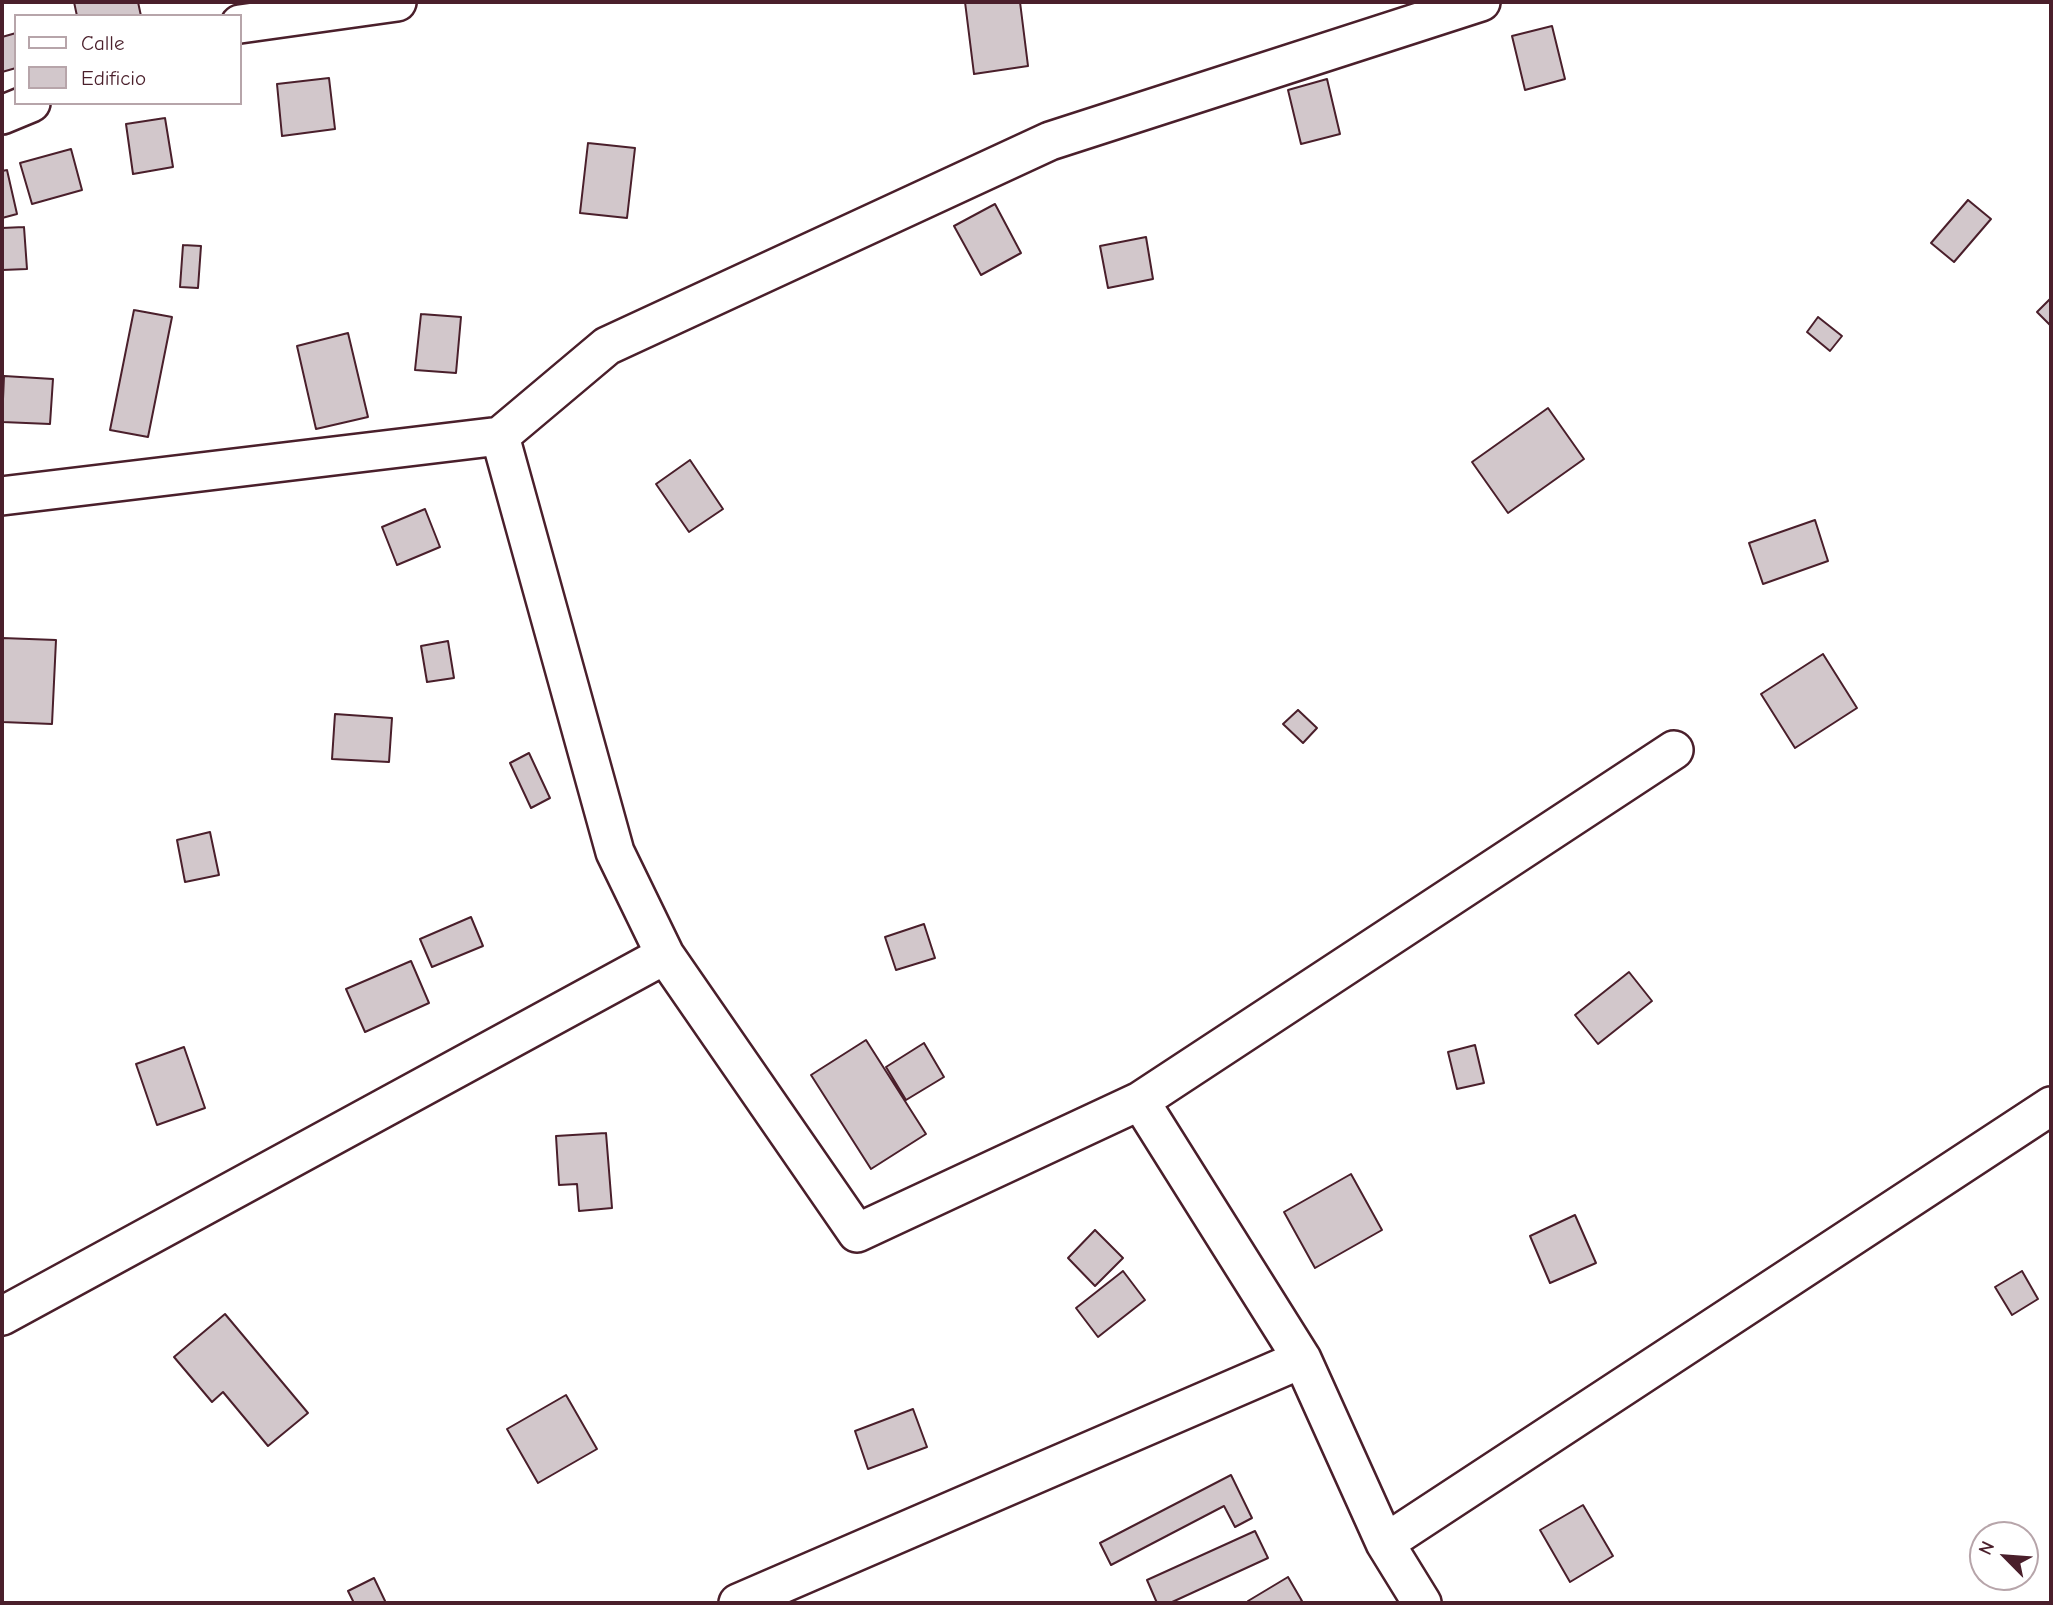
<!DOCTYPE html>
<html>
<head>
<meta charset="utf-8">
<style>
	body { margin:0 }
	#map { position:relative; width:2053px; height:1605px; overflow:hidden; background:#fff; font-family:"Comic Neue",sans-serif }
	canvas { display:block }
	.frame { position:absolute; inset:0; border:4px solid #4a1f2b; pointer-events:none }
	.legend { position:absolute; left:14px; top:14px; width:228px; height:91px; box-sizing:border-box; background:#fff; border:2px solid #b7a5aa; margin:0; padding:9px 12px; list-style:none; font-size:21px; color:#4a1f2b }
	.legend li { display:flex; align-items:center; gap:14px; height:35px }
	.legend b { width:35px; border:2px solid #b7a5aa }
	.north { position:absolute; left:1969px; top:1521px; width:70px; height:70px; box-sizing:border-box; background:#fff; border:2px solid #b7a5aa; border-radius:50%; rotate:295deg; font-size:19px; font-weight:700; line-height:28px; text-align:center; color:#4a1f2b }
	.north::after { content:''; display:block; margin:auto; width:24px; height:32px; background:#4a1f2b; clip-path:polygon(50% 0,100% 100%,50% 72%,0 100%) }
</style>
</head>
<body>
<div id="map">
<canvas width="2053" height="1605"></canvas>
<div class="frame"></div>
<ul class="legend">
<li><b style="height:9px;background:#fff"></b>Calle</li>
<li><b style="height:19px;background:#d2c7cb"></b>Edificio</li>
</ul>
<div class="north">N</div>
</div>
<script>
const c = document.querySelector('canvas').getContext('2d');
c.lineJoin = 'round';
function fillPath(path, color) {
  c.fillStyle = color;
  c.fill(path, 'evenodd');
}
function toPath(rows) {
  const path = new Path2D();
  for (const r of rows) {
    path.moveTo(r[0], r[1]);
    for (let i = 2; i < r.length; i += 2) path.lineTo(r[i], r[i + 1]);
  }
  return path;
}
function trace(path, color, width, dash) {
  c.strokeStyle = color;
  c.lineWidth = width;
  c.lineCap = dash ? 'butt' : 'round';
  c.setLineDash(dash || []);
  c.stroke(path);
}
const building = toPath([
	[74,2,138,2,141,16,77,16,74,2],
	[965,2,1020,2,1028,66,974,74,965,2],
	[1552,26,1565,79,1525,90,1512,36,1552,26],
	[16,33,16,68,2,72,2,37,16,33],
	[329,78,335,129,282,136,277,84,329,78],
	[1327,79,1340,134,1301,144,1288,90,1327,79],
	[165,118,173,167,133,174,126,124,165,118],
	[588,143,635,148,627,218,580,213,588,143],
	[71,149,82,190,32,204,20,163,71,149],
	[7,170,17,214,2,218,2,171,7,170],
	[1968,200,1991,219,1954,262,1931,243,1968,200],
	[995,204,1021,253,981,275,954,226,995,204],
	[24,227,27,269,2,270,2,228,24,227],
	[1146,237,1153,279,1108,288,1100,246,1146,237],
	[183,245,201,246,198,288,180,287,183,245],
	[2051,298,2051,326,2037,312,2051,298],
	[134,310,172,317,148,437,110,430,134,310],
	[421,314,461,317,456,373,415,370,421,314],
	[1818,317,1842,336,1830,351,1807,332,1818,317],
	[348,333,368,417,316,429,297,346,348,333],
	[4,376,53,379,50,424,2,422,4,376],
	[1548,408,1584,459,1508,513,1472,462,1548,408],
	[690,460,723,509,689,532,656,484,690,460],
	[425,509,440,547,397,565,382,527,425,509],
	[1815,520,1828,561,1763,584,1749,543,1815,520],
	[2,638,56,640,52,724,2,722,2,638],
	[448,641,454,678,427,682,421,646,448,641],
	[1823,654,1857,708,1795,748,1761,694,1823,654],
	[1298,710,1317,728,1303,743,1283,724,1298,710],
	[335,714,392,718,389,762,332,759,335,714],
	[529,753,550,798,531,808,510,763,529,753],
	[210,832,219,875,185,882,177,840,210,832],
	[471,917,483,946,432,967,420,939,471,917],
	[924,924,935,958,896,970,885,937,924,924],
	[411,961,429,1003,365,1032,346,989,411,961],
	[1629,972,1652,1001,1598,1044,1575,1015,1629,972],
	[866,1040,926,1134,871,1169,811,1075,866,1040],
	[924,1043,944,1077,906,1100,886,1067,924,1043],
	[1475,1045,1484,1083,1457,1089,1448,1052,1475,1045],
	[184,1047,205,1108,157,1125,136,1064,184,1047],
	[606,1133,612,1208,579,1211,577,1184,559,1185,556,1136,606,1133],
	[1351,1174,1382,1230,1315,1268,1284,1212,1351,1174],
	[1575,1215,1596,1263,1550,1283,1530,1236,1575,1215],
	[1095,1230,1123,1258,1095,1286,1068,1258,1095,1230],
	[1123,1271,1145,1300,1098,1337,1076,1308,1123,1271],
	[2022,1271,2038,1299,2012,1315,1995,1287,2022,1271],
	[225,1314,308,1413,268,1446,223,1392,212,1402,174,1357,225,1314],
	[566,1395,597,1449,538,1483,507,1429,566,1395],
	[913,1409,927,1447,868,1469,855,1431,913,1409],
	[1231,1475,1252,1518,1235,1527,1224,1506,1111,1565,1100,1543,1231,1475],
	[1583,1505,1613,1556,1570,1582,1540,1530,1583,1505],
	[1255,1531,1268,1558,1170,1603,1157,1603,1147,1580,1255,1531],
	[1288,1577,1302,1601,1298,1603,1249,1603,1248,1601,1288,1577],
	[374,1578,386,1603,354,1603,348,1591,374,1578]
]);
fillPath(building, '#d2c7cb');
trace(building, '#4a1f2b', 2);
const minor = toPath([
	[240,24,397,2],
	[2,115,31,103],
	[500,436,607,346,1050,141,1481,2],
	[2,496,500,436,615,852,665,955,857,1233,1140,1101,1302,1359,1385,1543,1422,1603],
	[1140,1101,1674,750],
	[2,1316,665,955],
	[1385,1543,2051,1106],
	[738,1603,1302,1359]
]);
trace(minor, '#4a1f2b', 42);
trace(minor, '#fff', 37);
</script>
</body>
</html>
